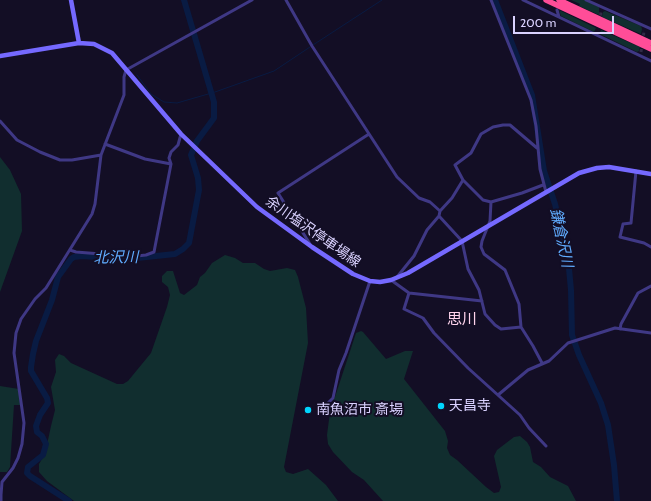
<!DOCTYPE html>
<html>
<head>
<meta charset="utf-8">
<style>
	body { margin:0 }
	#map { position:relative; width:651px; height:501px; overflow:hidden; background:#130e25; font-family:Cabin,sans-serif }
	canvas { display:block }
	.scale { position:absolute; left:513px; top:16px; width:101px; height:18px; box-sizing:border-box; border:2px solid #dad2ff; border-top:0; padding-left:5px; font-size:12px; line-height:14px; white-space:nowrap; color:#dad2ff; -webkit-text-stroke:3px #130e25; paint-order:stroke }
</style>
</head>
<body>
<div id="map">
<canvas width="651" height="501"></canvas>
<div class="scale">200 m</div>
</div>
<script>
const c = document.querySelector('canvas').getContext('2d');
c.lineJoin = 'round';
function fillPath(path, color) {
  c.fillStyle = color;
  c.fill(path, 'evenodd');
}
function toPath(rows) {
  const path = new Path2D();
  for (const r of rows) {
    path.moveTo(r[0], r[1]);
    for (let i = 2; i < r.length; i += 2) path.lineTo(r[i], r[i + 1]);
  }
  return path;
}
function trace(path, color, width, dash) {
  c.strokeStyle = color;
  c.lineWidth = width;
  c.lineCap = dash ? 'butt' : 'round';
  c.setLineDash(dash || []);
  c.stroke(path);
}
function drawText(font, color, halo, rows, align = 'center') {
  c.font = font + ' Cabin,"Noto Sans JP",sans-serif';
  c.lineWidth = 4;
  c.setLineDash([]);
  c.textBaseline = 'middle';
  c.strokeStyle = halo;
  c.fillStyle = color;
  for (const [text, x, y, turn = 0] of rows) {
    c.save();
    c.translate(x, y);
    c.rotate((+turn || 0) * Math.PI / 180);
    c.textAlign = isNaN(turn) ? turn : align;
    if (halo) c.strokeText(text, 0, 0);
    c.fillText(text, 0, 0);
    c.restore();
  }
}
fillPath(toPath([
	[571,0,584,0,599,7,599,15,579,6,580,4],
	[559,10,596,28,594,32,561,16],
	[605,11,641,26,642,29,641,34,602,17,603,12],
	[601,30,640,47,639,51,637,52,602,35,600,33],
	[0,157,10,170,21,194,22,231,0,292],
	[225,255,235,258,243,263,255,263,264,269,270,271,287,268,295,270,298,277,306,308,308,343,284,467,286,472,293,474,308,469,326,485,338,501,74,501,47,481,39,472,39,464,45,454,51,426,55,410,51,387,56,372,55,360,59,354,64,356,71,363,117,384,123,384,128,381,151,353,167,307,170,295,168,287,162,282,162,276,167,271,173,271,180,293,184,295,197,285,200,277,205,273,212,263],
	[361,331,363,332,386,359,405,351,413,351,404,379,445,431,448,441,447,448,450,455,457,460,486,487,494,493,499,492,501,487,494,456,497,450,514,437,520,436,527,442,530,447,533,462,541,467,550,477,568,486,576,501,383,501,364,480,352,472,333,452,328,444,327,435,330,412,356,333],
	[0,386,19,389,21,405,14,405,10,467,7,472,0,472]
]), '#112e2f');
trace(toPath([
	[313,45,382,0],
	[137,75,151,94,164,102,177,103,215,92,274,71,310,47]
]), '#091b43', 1);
trace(toPath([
	[495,0,532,95,544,171,555,204,568,258,571,290,572,335,579,355,601,403,608,425,614,465,617,501],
	[69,501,30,476,27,473,28,467,43,455,46,444,42,436,37,432,36,426,40,415,48,403,47,398,31,371,31,367,33,354,36,341,52,300,58,277,71,259,74,257,82,256,111,258,127,256,137,258,175,254,183,249,189,243,199,190,198,178,191,155,197,141,214,118,214,102,184,0]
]), '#091b43', 6);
trace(toPath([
	[600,20,601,12],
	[643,40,644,31],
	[641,52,642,45]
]), '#312b46', 3, [3, 1.5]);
trace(toPath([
	[286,0,312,46,397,177,419,198,430,202,440,211],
	[491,0,531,100,536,126,540,169,546,192],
	[523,0,651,61],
	[586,0,651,29],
	[557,10,559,17],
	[0,121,17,140,40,152,60,160,72,160,101,155],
	[105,144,145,159,171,164],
	[636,171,631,223,623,224,620,237,644,243,651,247],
	[463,180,455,165,471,153,481,134,493,127,503,125,510,125,537,148],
	[491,202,490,221,482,241,481,247,484,254,505,270,519,304,521,327,533,346,542,363],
	[439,216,462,241,468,269,479,290,485,314,495,325,501,329,521,327],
	[310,244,278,193,369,134],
	[70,250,76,252,101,254,127,251,137,256,146,255,154,252,171,164,169,158,171,152,178,145,181,134],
	[397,277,414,256,427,230,439,216,440,211,452,198,463,180,483,200,491,202,522,193,543,185],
	[391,280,409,293,482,301],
	[409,293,404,309,423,318,434,333,468,368,520,415,529,428,546,446],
	[620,329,621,324,638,293,651,286],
	[498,395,528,370,549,361,568,343,615,328,651,333],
	[326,410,328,403,333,398,339,370,346,353,370,281],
	[1,501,1,495,2,482,13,468,18,458,22,444,24,423,14,353,16,333,21,319,35,299,46,288,92,214,95,204,101,155,124,95,124,77,126,70,252,0]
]), '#3f3885', 3);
trace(toPath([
	[71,0,79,43],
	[0,56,79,43,94,44,112,53,181,134,257,207,312,247,353,274,370,281,380,282,391,280,408,273,579,173,597,168,609,167,651,174]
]), '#7569ff', 4.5);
trace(toPath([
	[546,0,651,49],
	[559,0,651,43]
]), '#ff4d98', 5.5);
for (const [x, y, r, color] of [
	[441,406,4,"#00d5fd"],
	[308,410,4,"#00d5fd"]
]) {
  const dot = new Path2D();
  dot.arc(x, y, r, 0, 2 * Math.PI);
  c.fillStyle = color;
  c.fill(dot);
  trace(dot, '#130e25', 1.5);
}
drawText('14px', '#dad2ff', '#130e25', [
	["余川塩沢停車場線",313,232,35]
]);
drawText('14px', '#dad2ff', '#130e25', [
	["天昌寺",449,406],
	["南魚沼市 斎場",316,410]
], 'left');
drawText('italic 15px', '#60acff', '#130e25', [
	["鎌倉沢川",561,238,78],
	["北沢川",116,258,-1]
]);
drawText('15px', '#ffd4ed', '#130e25', [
	["思川",462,320]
]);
</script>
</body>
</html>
